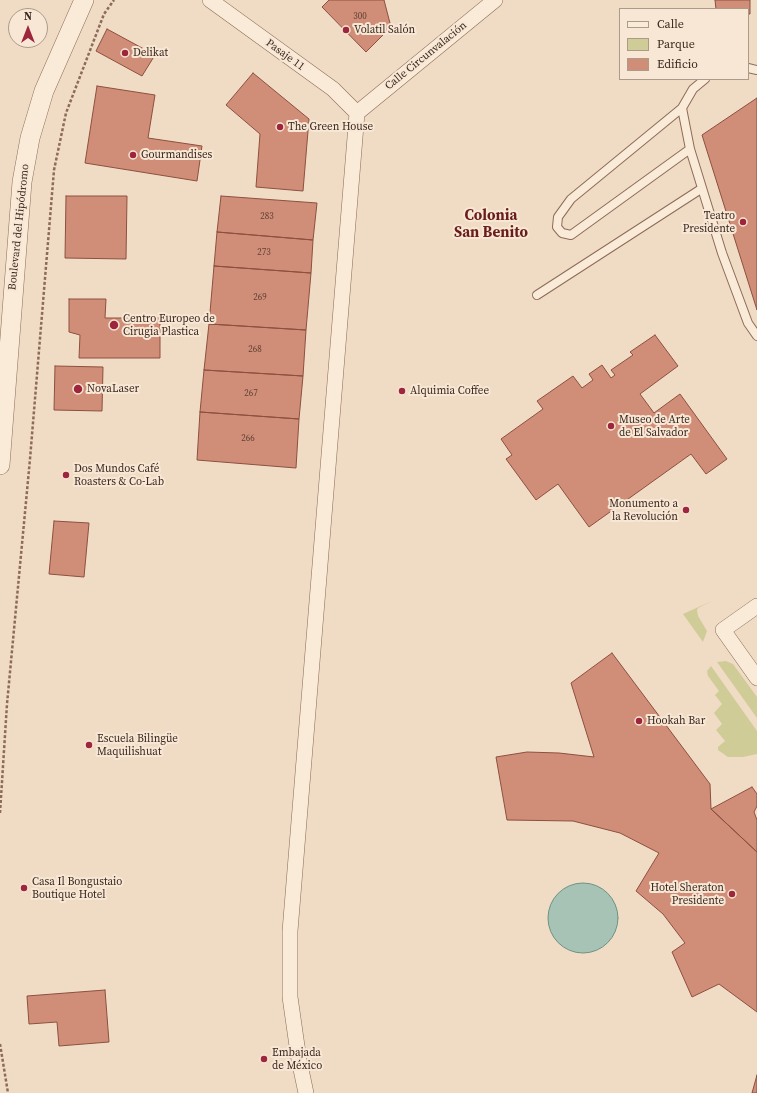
<!DOCTYPE html>
<html>
<head>
<meta charset="utf-8">
<style>
	body { margin:0 }
	#map { position:relative; width:757px; height:1093px; overflow:hidden; background:#f0dbc4; font-family:"Source Serif 4",serif }
	canvas { display:block }
	.legend { position:absolute; left:619px; top:8px; width:130px; height:72px; box-sizing:border-box; background:#f7e7d4; border:1px solid #ac9a8b; margin:0; padding:5px 7px; list-style:none; font-size:12px; color:#3b271e }
	.legend li { display:flex; align-items:center; gap:8px; height:20px }
	.legend b { width:20px; border:1px solid #ac9a8b }
	.north { position:absolute; left:8px; top:8px; width:40px; height:40px; box-sizing:border-box; background:#f7e7d4; border:1px solid #ac9a8b; border-radius:50%; rotate:0deg; font-size:11px; font-weight:700; line-height:16px; text-align:center; color:#3b271e }
	.north::after { content:''; display:block; margin:auto; width:14px; height:18px; background:#9e263c; clip-path:polygon(50% 0,100% 100%,50% 72%,0 100%) }
</style>
</head>
<body>
<div id="map">
<canvas width="757" height="1093"></canvas>
<ul class="legend">
<li><b style="height:5px;background:#faead8"></b>Calle</li>
<li><b style="height:11px;background:#cfcc97"></b>Parque</li>
<li><b style="height:11px;background:#d08e78"></b>Edificio</li>
</ul>
<div class="north">N</div>
</div>
<script>
const c = document.querySelector('canvas').getContext('2d');
c.lineJoin = 'round';
function fillPath(path, color) {
  c.fillStyle = color;
  c.fill(path, 'evenodd');
}
function toPath(rows) {
  const path = new Path2D();
  for (const r of rows) {
    if (r.length === 3) {
      path.moveTo(r[0] + r[2], r[1]);
      path.arc(r[0], r[1], r[2], 0, 2 * Math.PI);
      continue;
    }
    path.moveTo(r[0], r[1]);
    for (let i = 2; i < r.length; i += 2) path.lineTo(r[i], r[i + 1]);
  }
  return path;
}
function trace(path, color, width, dash) {
  c.strokeStyle = color;
  c.lineWidth = width;
  c.lineCap = dash ? 'butt' : 'round';
  c.setLineDash(dash || []);
  c.stroke(path);
}
function drawText(font, color, halo, rows, align = 'center') {
  c.font = font + ' "Source Serif 4",serif';
  c.lineWidth = 4;
  c.setLineDash([]);
  c.textBaseline = 'middle';
  c.strokeStyle = halo;
  c.fillStyle = color;
  for (const [text, x, y, turn = 0] of rows) {
    c.save();
    c.translate(x, y);
    c.rotate((+turn || 0) * Math.PI / 180);
    c.textAlign = isNaN(turn) ? turn : align;
    if (halo) c.strokeText(text, 0, 0);
    c.fillText(text, 0, 0);
    c.restore();
  }
}
fillPath(toPath([
	[714,600,698,608,697,610,698,616,707,631,703,642,683,614],
	[726,661,733,664,757,697,757,718,717,662],
	[711,666,757,731,757,754,743,757,728,757,718,750,718,747,725,741,716,730,722,724,714,713,722,704,715,695,719,691,708,676,707,671]
]), '#cfcc97');
const water = toPath([
	[583,918,35]
]);
fillPath(water, '#a6c3b6');
trace(water, '#6c9282', 1);
const building = toPath([
	[329,0,384,0,391,27,366,52,322,7,329,0],
	[715,0,750,0,750,14,748,14,748,9,716,9,715,0],
	[107,29,155,55,142,76,96,51,107,29],
	[253,73,309,119,303,191,256,187,260,134,226,105,253,73],
	[97,86,155,95,148,138,202,146,197,181,85,163,97,86],
	[757,98,757,310,702,135,757,98],
	[66,196,127,196,126,259,65,258,66,196],
	[221,196,317,203,313,240,217,232,221,196],
	[217,232,313,240,311,273,214,266,217,232],
	[214,266,311,273,306,330,209,324,214,266],
	[69,299,106,299,105,318,160,318,160,358,79,358,80,335,69,332,69,299],
	[209,324,306,330,303,376,204,370,209,324],
	[655,335,678,366,640,394,654,413,680,394,727,459,706,474,691,454,589,527,558,484,536,500,506,459,512,455,501,439,543,409,537,401,573,376,582,388,593,380,589,374,602,365,611,378,615,375,611,370,633,355,630,352,655,335],
	[55,366,103,367,102,411,54,410,55,366],
	[204,370,303,376,299,419,200,412,204,370],
	[200,412,299,419,296,468,197,460,200,412],
	[54,521,89,523,84,577,49,574,54,521],
	[612,653,710,784,711,809,757,852,757,1012,719,984,692,997,672,952,685,943,663,914,636,891,659,853,620,833,573,821,507,820,496,757,527,752,559,753,594,757,571,683,612,653],
	[752,787,757,794,757,806,754,812,757,820,757,852,711,809,752,787],
	[105,990,109,1042,59,1046,57,1022,29,1024,27,996,105,990],
	[757,1075,757,1093,752,1093,757,1075]
]);
fillPath(building, '#d08e78');
trace(building, '#8c503e', 1);
const service = toPath([
	[748,68,757,70],
	[705,79,693,89,682,108,690,149,722,253,748,323,757,336],
	[682,108,571,199,558,217,557,227,562,233,571,235,690,149],
	[537,295,701,189]
]);
const minor = toPath([
	[210,0,333,89,357,113],
	[357,113,495,0],
	[757,606,723,630,757,678],
	[306,1093,299,1060,290,997,290,931,357,113]
]);
const tertiary = toPath([
	[0,465,22,182,30,138,44,91,84,0]
]);
trace(service, '#8c6c59', 10);
trace(minor, '#8c6c59', 16);
trace(tertiary, '#8c6c59', 20);
trace(toPath([
	[0,813,7,704,30,459,54,170,66,113,104,14,114,0],
	[0,1044,8,1093]
]), '#8c6c59', 2.5, [3, 2]);
trace(service, '#faead8', 8);
trace(minor, '#faead8', 15);
trace(tertiary, '#faead8', 19);
for (const [x, y, r, color] of [
	[346,30,4,"#9e263c"],
	[125,53,4,"#9e263c"],
	[280,127,4,"#9e263c"],
	[133,155,4,"#9e263c"],
	[743,222,4,"#9e263c"],
	[114,325,5,"#9e263c"],
	[78,389,5,"#9e263c"],
	[402,391,4,"#9e263c"],
	[611,426,4,"#9e263c"],
	[66,475,4,"#9e263c"],
	[686,510,4,"#9e263c"],
	[639,721,4,"#9e263c"],
	[89,745,4,"#9e263c"],
	[24,888,4,"#9e263c"],
	[732,894,4,"#9e263c"],
	[264,1059,4,"#9e263c"]
]) {
  const dot = new Path2D();
  dot.arc(x, y, r, 0, 2 * Math.PI);
  c.fillStyle = color;
  c.fill(dot);
  trace(dot, '#f7e7d4', 1.5);
}
drawText('9px', '#604134', null, [
	["300",360,17],
	["283",267,217],
	["273",264,253],
	["269",260,298],
	["268",255,350],
	["267",251,394],
	["266",248,439]
]);
drawText('11px', '#3b271e', '#f7e7d4', [
	["Volatil Salón",354,30],
	["Delikat",133,53],
	["The Green House",288,127],
	["Gourmandises",141,155],
	["Teatro",735,216,"right"],
	["Presidente",735,229,"right"],
	["Centro Europeo de",123,319],
	["Cirugia Plastica",123,332],
	["NovaLaser",87,389],
	["Alquimia Coffee",410,391],
	["Museo de Arte",619,420],
	["de El Salvador",619,433],
	["Dos Mundos Café",74,469],
	["Roasters & Co-Lab",74,482],
	["Monumento a",678,504,"right"],
	["la Revolución",678,517,"right"],
	["Hookah Bar",647,721],
	["Escuela Bilingüe",97,739],
	["Maquilishuat",97,752],
	["Casa Il Bongustaio",32,882],
	["Boutique Hotel",32,895],
	["Hotel Sheraton",724,888,"right"],
	["Presidente",724,901,"right"],
	["Embajada",272,1053],
	["de México",272,1066]
], 'left');
drawText('11px', '#3b271e', '#f7e7d4', [
	["Pasaje 11",285,55,36],
	["Calle Circunvalación",426,56,-39],
	["Boulevard del Hipódromo",19,227,-84]
]);
drawText('bold 15px', '#6a1e1b', '#f7e7d4', [
	["Colonia",491,216],
	["San Benito",491,233]
]);
</script>
</body>
</html>
